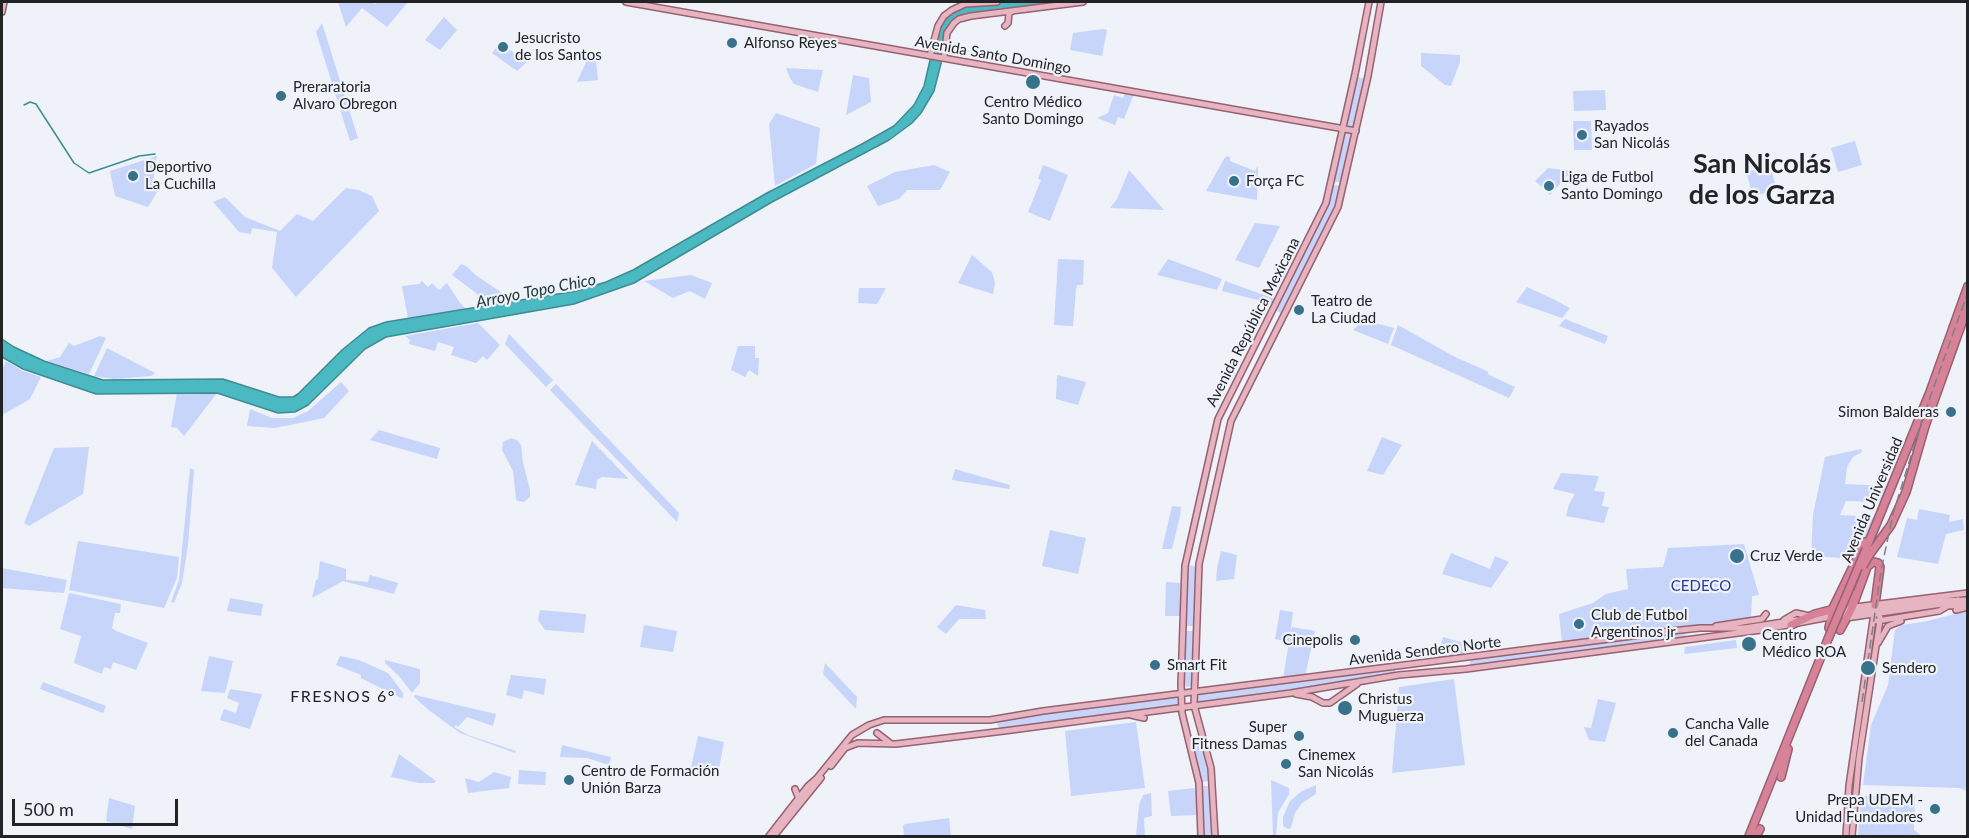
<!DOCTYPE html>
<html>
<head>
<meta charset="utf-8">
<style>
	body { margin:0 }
	#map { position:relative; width:1969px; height:838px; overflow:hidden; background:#eff2f9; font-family:Lato,sans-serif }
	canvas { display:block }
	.frame { position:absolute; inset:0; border:3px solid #222325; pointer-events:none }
	.scale { position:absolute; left:12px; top:799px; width:166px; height:27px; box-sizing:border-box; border:3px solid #222325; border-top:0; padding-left:8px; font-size:18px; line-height:21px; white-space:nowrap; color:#222325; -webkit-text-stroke:4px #eff2f9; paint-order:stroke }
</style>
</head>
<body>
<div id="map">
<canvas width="1969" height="838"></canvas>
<div class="frame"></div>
<div class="scale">500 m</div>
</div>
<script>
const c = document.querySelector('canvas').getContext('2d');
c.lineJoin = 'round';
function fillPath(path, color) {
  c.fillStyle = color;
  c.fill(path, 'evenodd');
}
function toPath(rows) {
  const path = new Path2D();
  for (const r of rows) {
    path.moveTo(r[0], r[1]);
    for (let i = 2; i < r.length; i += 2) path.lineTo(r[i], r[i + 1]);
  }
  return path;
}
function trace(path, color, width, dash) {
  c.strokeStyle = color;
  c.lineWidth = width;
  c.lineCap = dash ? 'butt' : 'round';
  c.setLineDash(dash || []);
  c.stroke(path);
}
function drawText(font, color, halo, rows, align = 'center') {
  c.font = font + ' Lato,sans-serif';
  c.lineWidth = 4.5;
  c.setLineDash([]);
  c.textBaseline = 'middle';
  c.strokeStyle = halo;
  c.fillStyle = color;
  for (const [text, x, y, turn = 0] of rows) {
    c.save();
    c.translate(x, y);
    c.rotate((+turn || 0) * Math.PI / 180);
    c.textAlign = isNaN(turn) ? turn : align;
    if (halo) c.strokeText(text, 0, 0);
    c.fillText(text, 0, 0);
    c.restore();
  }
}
fillPath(toPath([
	[338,2,372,2,375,4,378,2,408,2,387,27,362,8,346,27],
	[444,17,457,30,440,50,425,40],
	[322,23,358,138,350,141,316,32],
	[1103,29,1107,30,1102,56,1070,50,1073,33],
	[500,43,527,62,517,71,492,53],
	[591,51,595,51,598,80,577,82],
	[1421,53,1460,55,1460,62,1451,86,1445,85,1421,66],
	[786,68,823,70,818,92,794,84,790,78],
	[853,75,869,78,871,102,846,115],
	[1357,77,1365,79,1354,127,1347,126],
	[1605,90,1606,110,1574,111,1573,91],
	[1125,93,1134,94,1124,119,1118,117,1115,125,1097,118,1108,113,1114,95,1123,98],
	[776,113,820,128,816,164,775,186,769,124],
	[1573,121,1591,121,1592,150,1574,150],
	[1345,132,1353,134,1342,182,1333,182],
	[1855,141,1862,165,1838,172,1831,148],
	[157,156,153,181,163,182,148,207,115,196,110,171],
	[1227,156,1230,157,1230,161,1255,171,1258,166,1257,200,1206,191,1224,159],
	[934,165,950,172,940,190,907,190,899,199,878,206,867,186,895,172],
	[1043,165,1068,175,1050,221,1028,212,1041,180,1038,179],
	[1770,166,1777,190,1753,196,1746,172],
	[1548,168,1572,171,1550,195,1535,181],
	[1129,170,1164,210,1165,210,1110,208,1117,199],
	[1332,185,1341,186,1337,207,1282,314,1275,310,1329,203],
	[346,188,358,190,372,196,379,211,296,297,272,268,277,232,252,228,251,234,239,232,213,202,225,197,245,217,280,231,297,214,313,221],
	[1255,223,1280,226,1259,268,1235,260],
	[972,255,992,272,995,283,993,294,958,283],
	[1058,259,1084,260,1083,285,1077,285,1076,289,1073,326,1054,325],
	[1168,259,1222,279,1217,290,1157,275],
	[461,264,466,266,477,276,514,301,488,306,476,293,452,275],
	[691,275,712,283,705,299,690,291,673,298,644,281],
	[422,281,428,287,432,283,439,290,447,283,460,303,466,309,408,318,402,286,419,284],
	[1225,281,1275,299,1273,304,1222,291],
	[1527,287,1553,299,1570,308,1562,318,1516,302],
	[859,288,886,288,877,304,858,303],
	[1565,319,1608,336,1605,344,1559,326],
	[1364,320,1394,328,1388,344,1353,330],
	[478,323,500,345,487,360,483,356,476,363,451,355,454,347,438,342,435,351,409,344,410,340,405,336],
	[1398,325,1455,357,1487,371,1489,375,1515,387,1509,398,1391,345],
	[509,334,553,380,546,387,505,344],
	[100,336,106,338,89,374,47,361,60,357,69,343,74,346],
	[738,346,755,346,755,358,759,358,758,376,749,370,745,377,731,370],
	[107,348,155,373,151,376,114,379,94,376],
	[6,361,23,371,41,377,30,399,2,415,2,370],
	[1057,375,1086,382,1078,405,1056,399],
	[341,382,349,391,324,418,275,428,247,426,250,409,272,418,293,418,308,411],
	[556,384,679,513,677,522,550,390],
	[177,393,217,393,184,436,177,428,171,427],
	[379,430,440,448,437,459,370,440],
	[1382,437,1402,445,1383,475,1367,471],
	[511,438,517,440,521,445,523,463,530,490,530,497,524,502,517,501,516,499,513,471,502,450,503,442],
	[592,441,629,479,602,477,597,480,596,489,575,485],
	[89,447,83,494,29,526,24,523,54,448],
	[1861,449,1862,452,1853,457,1847,467,1845,484,1887,486,1881,502,1846,501,1840,515,1874,517,1857,559,1811,556,1813,515,1825,457],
	[190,468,194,470,188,545,182,583,174,603,171,602,179,580],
	[955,469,1010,485,1009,489,952,480],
	[1561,473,1599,476,1594,491,1605,492,1602,506,1609,507,1604,523,1566,516,1569,504,1575,494,1553,489],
	[1172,506,1181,507,1180,516,1172,549,1162,549],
	[1919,509,1950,515,1949,522,1963,519,1964,530,1946,534,1938,564,1897,557,1907,518,1917,520],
	[1050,530,1086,538,1078,574,1042,566],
	[78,541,179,557,177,578,164,608,69,590],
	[1744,544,1759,595,1752,596,1751,619,1562,643,1559,614,1593,603,1606,594,1628,589,1626,569,1663,567,1668,548],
	[1221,551,1237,555,1234,579,1216,581,1217,568],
	[1451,553,1490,569,1495,556,1509,562,1491,588,1442,574],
	[320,561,346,569,346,580,368,582,370,575,398,583,394,594,343,581,312,598,316,580,318,579],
	[1188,565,1197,567,1195,626,1185,626],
	[2,568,67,580,64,593,2,588],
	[1166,582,1181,583,1180,616,1165,616],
	[69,593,121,604,120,613,115,613,112,628,116,631,148,643,136,670,113,662,111,669,104,667,102,674,74,663,81,636,60,629],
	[230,598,263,604,261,616,227,611],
	[956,605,985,610,986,619,959,619,946,634,937,627],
	[540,610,586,614,584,633,545,630,538,620],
	[1280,610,1293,612,1290,637,1292,627,1315,631,1305,676,1283,679,1289,642,1275,639],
	[1967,611,1967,791,1960,788,1863,785,1871,725,1888,685,1895,630,1901,625,1923,622],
	[644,625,677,631,673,652,640,647],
	[1185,631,1195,631,1193,685,1188,687,1184,685],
	[1685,632,1686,639,1470,666,1470,659],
	[1443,637,1468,644,1466,655,1436,660],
	[1736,640,1737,648,1684,654,1685,647],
	[209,656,233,661,225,693,201,691],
	[340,656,359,660,388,673,403,693,403,699,361,678,361,675,336,665],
	[385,660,420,669,420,683,412,693,399,676,385,663],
	[825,663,857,697,856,709,823,674],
	[1395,669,1395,674,1330,686,1196,703,1196,695],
	[511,675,546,679,544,695,524,690,522,699,506,695],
	[1454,679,1465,765,1392,773,1399,687],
	[43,682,106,706,103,713,40,689],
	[230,689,262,694,250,729,220,720,224,709,236,713,239,703,227,698],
	[415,695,496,714,493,726,467,717,458,727,456,725,454,727,468,735,516,751,515,753,460,733,430,711,414,697],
	[1178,696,1178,704,1000,729,997,724,998,720],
	[1598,699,1616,703,1605,742,1589,740,1584,727,1591,728],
	[1136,722,1145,788,1071,796,1065,731],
	[698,736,724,742,719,768,691,768],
	[1192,741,1202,741,1209,768,1211,781,1209,781,1201,782],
	[562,745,611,757,609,765,587,758,560,757],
	[399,754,436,781,434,783,419,783,391,777],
	[519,770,546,772,545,785,518,784],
	[494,772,511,777,509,788,468,793,465,778,479,782],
	[1271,780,1289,788,1289,794,1278,813,1276,836,1273,836],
	[1316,785,1316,794,1302,803,1295,813,1291,828,1288,829,1283,826,1283,817,1290,801,1302,791],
	[1201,786,1210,786,1214,836,1202,836],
	[1194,788,1196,789,1198,815,1171,816,1168,791],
	[1151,793,1152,816,1144,818,1145,836,1136,836,1139,805,1143,795],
	[1861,796,1915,796,1914,830,1922,836,1858,836],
	[109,798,135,806,132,829,106,821],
	[949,818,951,836,904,836,903,826,905,824]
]), '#c7d5fb');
const water = toPath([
	[997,2,1082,2,959,19,950,28,934,91,921,113,912,123,889,140,772,202,634,283,574,304,386,337,365,349,308,405,295,412,278,413,217,393,96,394,23,369,2,357,2,339,14,347,44,361,103,380,223,379,279,397,293,397,298,394,342,350,369,328,386,322,576,291,606,282,633,270,767,193,862,144,894,126,914,105,924,86,938,26,957,7,997,2]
]);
fillPath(water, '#4ab9c2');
trace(water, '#3e8c93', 1.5);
trace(toPath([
	[24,105,30,102,36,104,74,163,89,173,139,156,155,154]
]), '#3e8c93', 1.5);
const major = toPath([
	[626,2,1356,131],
	[2,12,4,2],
	[1005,26,1008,23,1009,13,1013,11],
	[930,56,938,26,944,16,952,10,965,4,997,2],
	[944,58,947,33,954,23,959,19,971,16,1083,2],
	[1951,606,1968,603],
	[1956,610,1968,607],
	[1815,617,1855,607,1968,593],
	[1846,618,1949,603],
	[1784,620,1796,613,1809,616],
	[1877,621,1939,611,1958,600],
	[1716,626,1762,619,1766,614],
	[1878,643,1888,626,1901,621],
	[1296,694,1312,697,1323,703,1330,703,1357,684],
	[1131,715,1144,718],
	[877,733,890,743],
	[831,766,845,748,858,743,896,744,1004,731,1291,693,1399,675,1466,669,1761,630,1861,611,1938,601,1968,600],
	[795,789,799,799],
	[769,836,808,786,817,778,852,735,869,725,884,720,990,720,1043,711,1672,631,1700,628,1744,628,1797,620],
	[774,836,821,778],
	[1201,836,1199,783,1182,713,1181,684,1185,566,1218,419,1326,203,1355,74,1369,2],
	[1215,836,1211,768,1194,705,1199,564,1231,421,1338,207,1368,76,1381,2],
	[1846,836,1849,786,1875,606],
	[1852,836,1859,758,1880,620,1879,606]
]);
const highway = toPath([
	[1866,549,1930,392,1968,286],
	[1870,554,1891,525,1906,492,1925,426,1968,306],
	[1791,625,1815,614,1842,607,1849,602,1854,594],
	[1829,628,1833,608,1865,542],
	[1840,630,1852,608,1867,567,1873,562,1878,563,1880,567,1875,605],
	[1781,777,1788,749],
	[1749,836,1828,639],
	[1756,836,1760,829]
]);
trace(major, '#986170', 8);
trace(highway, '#986170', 10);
trace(major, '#e7b4c2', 5);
trace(highway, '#d78299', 7);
trace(toPath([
	[1862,702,1881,571,1893,514,1923,417,1968,292]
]), '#7e8084', 1.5, [9, 4.5]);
const highwayBridge = toPath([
	[1863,566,1870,554],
	[1828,639,1866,549]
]);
trace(highwayBridge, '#986170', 10, []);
trace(highwayBridge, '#d78299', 7);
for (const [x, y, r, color] of [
	[732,43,6,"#37728a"],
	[503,47,6,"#37728a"],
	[1033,82,8,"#37728a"],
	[281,96,6,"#37728a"],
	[1582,135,6,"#37728a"],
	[133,176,6,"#37728a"],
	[1234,181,6,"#37728a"],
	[1549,186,6,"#37728a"],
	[1299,310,6,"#37728a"],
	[1951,412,6,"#37728a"],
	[1737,556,8,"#37728a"],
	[1579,624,6,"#37728a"],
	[1355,640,6,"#37728a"],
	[1749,644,8,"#37728a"],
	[1155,665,6,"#37728a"],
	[1868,668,8,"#37728a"],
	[1345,708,8,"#37728a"],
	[1673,733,6,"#37728a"],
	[1299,736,6,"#37728a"],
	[1286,764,6,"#37728a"],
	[569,780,6,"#37728a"],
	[1935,809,6,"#37728a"]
]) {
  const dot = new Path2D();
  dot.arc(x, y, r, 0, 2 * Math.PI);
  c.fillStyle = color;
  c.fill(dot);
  trace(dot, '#eff2f9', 2);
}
drawText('15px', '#222325', '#eff2f9', [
	["Jesucristo",515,38],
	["de los Santos",515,55],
	["Alfonso Reyes",744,43],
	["Preraratoria",293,87],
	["Alvaro Obregon",293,104],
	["Centro Médico",1033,102,"center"],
	["Santo Domingo",1033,119,"center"],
	["Rayados",1594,126],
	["San Nicolás",1594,143],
	["Deportivo",145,167],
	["La Cuchilla",145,184],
	["Liga de Futbol",1561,177],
	["Santo Domingo",1561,194],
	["Força FC",1246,181],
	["Teatro de",1311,301],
	["La Ciudad",1311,318],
	["Simon Balderas",1939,412,"right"],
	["Cruz Verde",1750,556],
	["Club de Futbol",1591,615],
	["Argentinos jr",1591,632],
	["Centro",1762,635],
	["Médico ROA",1762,652],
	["Cinepolis",1343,640,"right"],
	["Smart Fit",1167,665],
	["Sendero",1882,668],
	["Christus",1358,699],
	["Muguerza",1358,716],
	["Cancha Valle",1685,724],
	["del Canada",1685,741],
	["Super",1287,727,"right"],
	["Fitness Damas",1287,744,"right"],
	["Cinemex",1298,755],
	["San Nicolás",1298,772],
	["Centro de Formación",581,771],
	["Unión Barza",581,788],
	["Prepa UDEM -",1923,800,"right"],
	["Unidad Fundadores",1923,817,"right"]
], 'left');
drawText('15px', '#222325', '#eff2f9', [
	["Avenida Santo Domingo",993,55,10],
	["Avenida República Mexicana",1253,322,-63],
	["Avenida Universidad",1872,500,-67],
	["Avenida Sendero Norte",1425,651,-7]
]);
drawText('15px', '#263a98', '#eff2f9', [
	["CEDECO",1701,586]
]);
drawText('italic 16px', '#213a3c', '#eff2f9', [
	["Arroyo Topo Chico",536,291,-11]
]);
c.letterSpacing = '1.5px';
drawText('16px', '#222325', '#eff2f9', [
	["FRESNOS 6°",343,697]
]);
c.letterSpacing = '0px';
drawText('bold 27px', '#222325', '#eff2f9', [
	["San Nicolás",1762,164],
	["de los Garza",1762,195]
]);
</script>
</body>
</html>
